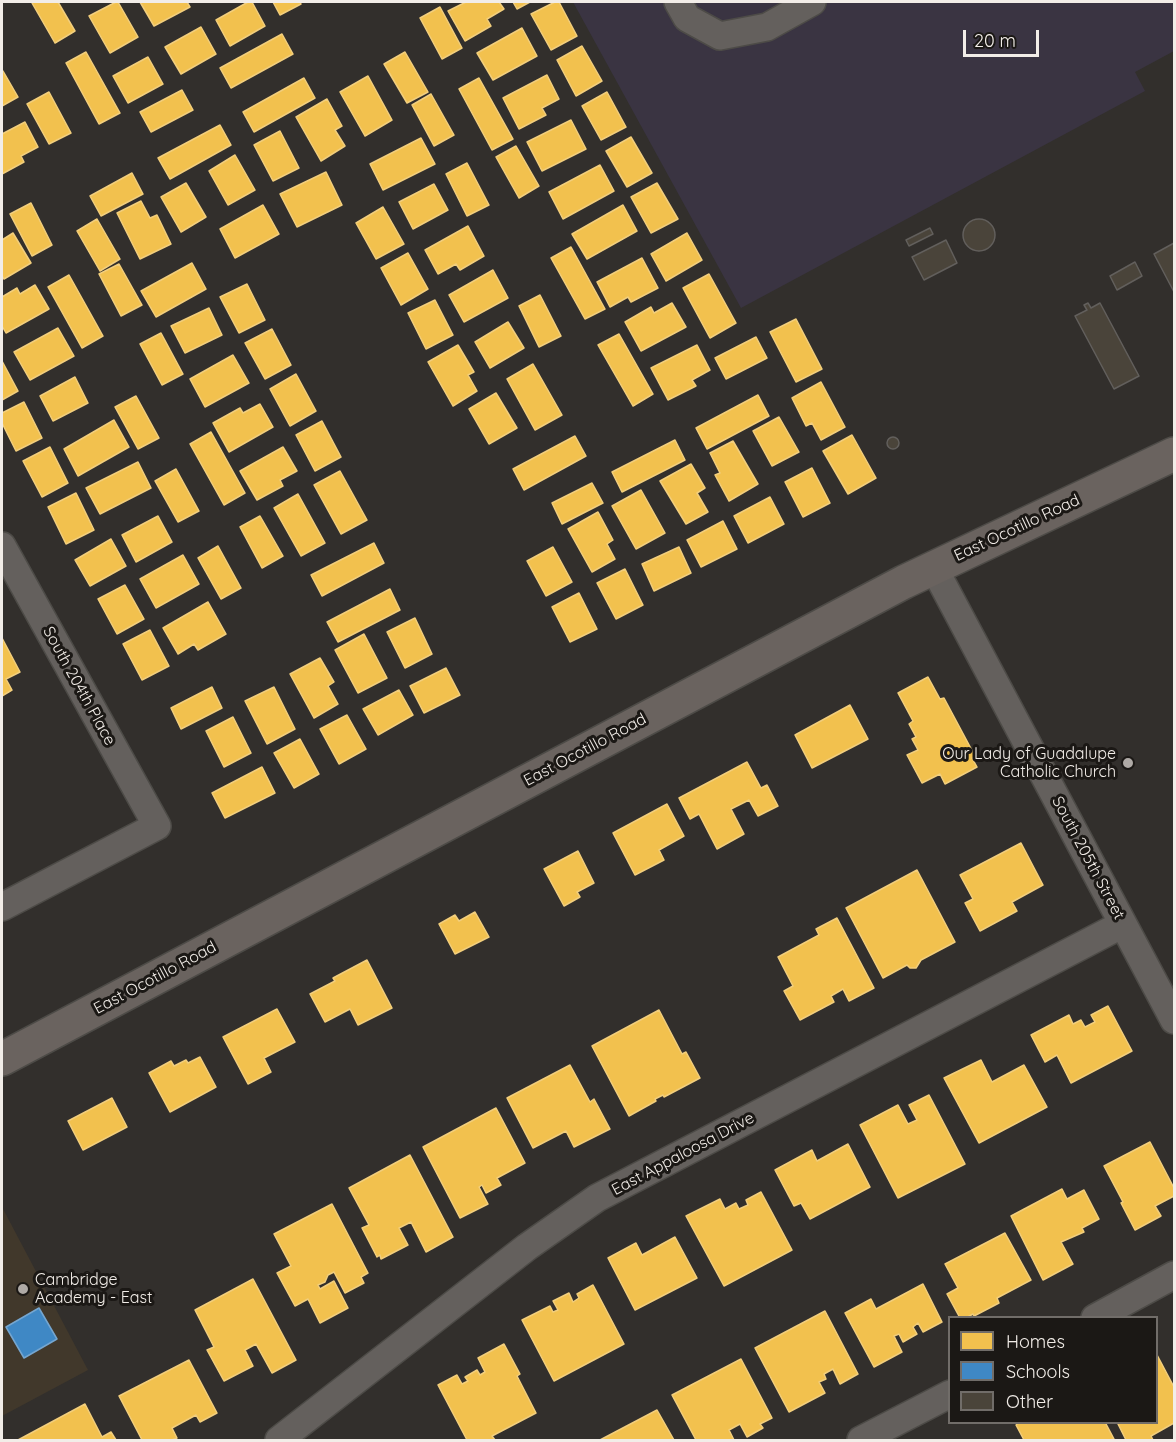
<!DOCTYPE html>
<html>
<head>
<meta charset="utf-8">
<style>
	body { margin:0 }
	#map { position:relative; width:1176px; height:1442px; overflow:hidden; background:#322f2c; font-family:Quicksand,sans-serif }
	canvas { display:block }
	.frame { position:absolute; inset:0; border:3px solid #f2ede8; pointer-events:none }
	.legend { position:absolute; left:948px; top:1316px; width:210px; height:108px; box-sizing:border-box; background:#1b1815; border:2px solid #716d69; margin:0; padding:8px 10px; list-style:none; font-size:18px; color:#f2ede8 }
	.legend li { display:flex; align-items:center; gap:12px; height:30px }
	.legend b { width:30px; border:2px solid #716d69 }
	.scale { position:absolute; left:963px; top:30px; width:76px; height:27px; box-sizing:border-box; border:3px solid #f2ede8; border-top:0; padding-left:8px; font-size:18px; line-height:21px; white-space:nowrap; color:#f2ede8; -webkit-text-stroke:4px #1b1815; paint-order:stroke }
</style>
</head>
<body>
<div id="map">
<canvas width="1176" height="1442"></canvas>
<div class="frame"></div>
<ul class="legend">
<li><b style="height:16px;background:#f2c14e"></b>Homes</li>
<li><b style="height:16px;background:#3f88c5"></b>Schools</li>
<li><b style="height:16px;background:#4a443a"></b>Other</li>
</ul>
<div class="scale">20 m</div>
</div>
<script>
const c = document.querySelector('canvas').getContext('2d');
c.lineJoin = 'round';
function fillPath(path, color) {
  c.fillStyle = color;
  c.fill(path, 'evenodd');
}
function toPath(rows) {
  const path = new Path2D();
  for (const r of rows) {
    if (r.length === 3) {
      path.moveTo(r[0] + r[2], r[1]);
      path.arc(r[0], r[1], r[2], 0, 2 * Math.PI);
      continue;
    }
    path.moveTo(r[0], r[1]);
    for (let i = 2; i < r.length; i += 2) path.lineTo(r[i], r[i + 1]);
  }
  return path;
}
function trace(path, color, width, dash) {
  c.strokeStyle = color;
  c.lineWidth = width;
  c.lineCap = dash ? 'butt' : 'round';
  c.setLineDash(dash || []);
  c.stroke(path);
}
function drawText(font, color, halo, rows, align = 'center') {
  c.font = font + ' Quicksand,sans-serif';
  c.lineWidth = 6;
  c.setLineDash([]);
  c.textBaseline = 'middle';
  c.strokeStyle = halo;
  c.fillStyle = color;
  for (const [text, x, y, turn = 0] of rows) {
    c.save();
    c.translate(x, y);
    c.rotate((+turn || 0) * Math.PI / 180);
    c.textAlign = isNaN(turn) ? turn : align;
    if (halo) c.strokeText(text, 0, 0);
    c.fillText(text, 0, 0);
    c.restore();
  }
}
fillPath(toPath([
	[573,2,1174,2,1174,51,1135,72,1145,91,741,308]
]), '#3a3442');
fillPath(toPath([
	[2,1207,88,1370,2,1416]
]), '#41382b');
const homes = toPath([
	[34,2,58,2,75,31,55,43,32,3,34,2],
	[116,2,118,2,138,37,110,53,89,16,116,2],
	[140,2,187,2,190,7,154,26,140,2],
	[248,2,252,2,265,26,230,46,216,20,248,2],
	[273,2,300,2,301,4,280,15,273,2],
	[466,2,499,2,504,9,487,19,491,26,465,41,448,11,466,2],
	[513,2,530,2,517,9,513,2],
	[555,2,559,2,577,36,551,50,531,14,555,2],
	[440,7,462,48,442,59,420,18,440,7],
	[201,27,216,54,181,74,165,47,201,27],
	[522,28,537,56,493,80,477,53,522,28],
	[282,34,293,54,231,88,220,68,282,34],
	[582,46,602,81,576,96,557,60,582,46],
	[86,52,120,113,99,124,66,63,86,52],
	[405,52,428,92,407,103,384,64,405,52],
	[148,57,163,84,128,103,113,76,148,57],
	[3,71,18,97,2,106,2,72,3,71],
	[547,75,559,99,542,108,546,115,519,129,503,98,547,75],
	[368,76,392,120,365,136,340,92,368,76],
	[304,78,315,98,254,132,243,112,304,78],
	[479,78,513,139,492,150,459,89,479,78],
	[182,90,193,110,151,132,140,112,182,90],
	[49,92,71,133,49,144,27,104,49,92],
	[607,92,626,127,601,140,582,106,607,92],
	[431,94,454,135,434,146,412,105,431,94],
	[327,99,342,126,335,130,345,146,321,161,296,117,327,99],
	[571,120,586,149,542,171,527,142,571,120],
	[25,122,38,147,21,156,24,162,2,174,2,134,25,122],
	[220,125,231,145,170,179,158,158,220,125],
	[280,131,299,168,273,181,254,145,280,131],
	[631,137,652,173,627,187,606,151,631,137],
	[421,138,435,164,383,190,370,164,421,138],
	[516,146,539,186,519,198,496,157,516,146],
	[235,155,255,190,228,205,209,171,235,155],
	[467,163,489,205,467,216,446,174,467,163],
	[600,165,614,191,563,219,549,192,600,165],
	[326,172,342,205,297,227,280,194,326,172],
	[132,173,143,194,101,216,90,196,132,173],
	[186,183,206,217,181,232,161,197,186,183],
	[657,183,678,219,651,233,631,197,657,183],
	[434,184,448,210,413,229,399,202,434,184],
	[141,201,150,218,157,215,171,244,140,259,117,213,141,201],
	[31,203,52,245,32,256,10,214,31,203],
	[263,205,279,234,235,258,220,229,263,205],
	[623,205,637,231,587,259,572,234,623,205],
	[383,207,404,244,376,259,356,223,383,207],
	[97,219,120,259,100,271,77,231,97,219],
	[468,226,484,256,460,270,456,264,438,274,425,250,468,226],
	[13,233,31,263,4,279,2,276,2,240,13,233],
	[687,233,702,260,666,281,651,254,687,233],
	[571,247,605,309,585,319,551,258,571,247],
	[408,253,428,289,401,305,381,268,408,253],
	[642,258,658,288,631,302,628,297,610,307,597,282,642,258],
	[192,263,206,289,156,317,141,291,192,263],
	[119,264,142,305,121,316,99,274,119,264],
	[493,270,508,298,464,322,449,295,493,270],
	[709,274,736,323,710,338,683,288,709,274],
	[69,275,103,336,82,348,48,287,69,275],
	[247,284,265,320,239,333,220,297,247,284],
	[35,285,49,309,6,333,2,326,2,297,17,288,20,294,35,285],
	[540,295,561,336,539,347,519,306,540,295],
	[435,300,453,335,426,349,408,313,435,300],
	[672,303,686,327,641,351,625,322,651,307,654,313,672,303],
	[209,308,222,335,185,353,171,326,209,308],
	[796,319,822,369,796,382,770,332,796,319],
	[508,322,524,348,490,368,475,342,508,322],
	[58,328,74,356,30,380,14,352,58,328],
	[272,329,291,365,265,379,245,343,272,329],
	[161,333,183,374,162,385,140,344,161,333],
	[619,334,653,394,633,406,598,345,619,334],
	[756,337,767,358,726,379,715,358,756,337],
	[458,345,474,372,468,375,477,391,453,406,428,362,458,345],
	[697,345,710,370,692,380,696,386,668,400,651,368,697,345],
	[233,355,249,383,205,407,190,379,233,355],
	[2,361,18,391,2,400,2,361],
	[533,364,562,415,535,430,507,379,533,364],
	[296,374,316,411,290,426,270,389,296,374],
	[75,377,88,403,53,421,40,396,75,377],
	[821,382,845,427,821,440,812,423,806,426,792,398,821,382],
	[496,393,517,428,489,444,469,409,496,393],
	[758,395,769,416,707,449,696,428,758,395],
	[136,396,159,438,138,449,115,407,136,396],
	[24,402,42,438,16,451,2,423,2,413,24,402],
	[260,404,273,427,229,452,213,423,240,408,243,413,260,404],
	[779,417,799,452,772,466,753,431,779,417],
	[114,420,129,447,78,476,64,449,114,420],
	[322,421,341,457,315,471,296,435,322,421],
	[211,432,245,493,224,505,190,444,211,432],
	[852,435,876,478,848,494,823,451,852,435],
	[575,436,586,456,524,490,513,469,575,436],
	[675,440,685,460,622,492,612,472,675,440],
	[733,441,758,484,729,501,715,475,720,473,710,453,733,441],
	[50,447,68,483,42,497,23,461,50,447],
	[283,447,297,471,280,480,283,486,257,500,240,471,283,447],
	[138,462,151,488,100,514,86,488,138,462],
	[691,464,705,488,697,493,708,512,686,524,660,481,691,464],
	[812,468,830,503,803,517,785,482,812,468],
	[176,469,199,511,178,522,155,481,176,469],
	[340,471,367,520,341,534,314,485,340,471],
	[592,483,603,503,562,524,552,503,592,483],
	[641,490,665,533,636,549,612,506,641,490],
	[76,493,94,530,66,544,48,507,76,493],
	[298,494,325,543,301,556,274,508,298,494],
	[770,497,784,524,748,543,734,516,770,497],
	[598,512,613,540,607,544,615,559,592,572,568,529,598,512],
	[158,516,172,542,136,562,122,535,158,516],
	[260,516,283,556,262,568,240,527,260,516],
	[723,521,737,549,701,567,687,540,723,521],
	[111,539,126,566,90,586,75,560,111,539],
	[374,543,384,563,322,596,311,575,374,543],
	[218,546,241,588,221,599,198,558,218,546],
	[553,547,572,582,546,596,527,561,553,547],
	[679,547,691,573,654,591,642,564,679,547],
	[183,555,199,584,156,608,140,579,183,555],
	[625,569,643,605,616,619,597,583,625,569],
	[125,585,144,619,117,634,98,599,125,585],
	[390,589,400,610,338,642,327,622,390,589],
	[579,593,597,629,570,642,552,607,579,593],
	[208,602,226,634,198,650,194,644,178,654,163,628,208,602],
	[415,618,432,654,405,668,387,632,415,618],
	[150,630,169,666,142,680,123,644,150,630],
	[364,634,387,678,358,693,335,650,364,634],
	[2,638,20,672,6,679,12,690,2,696,2,638],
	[320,658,334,682,328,686,338,704,314,718,290,674,320,658],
	[446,668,460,695,424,713,410,686,446,668],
	[928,677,940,699,944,698,975,756,972,758,977,767,945,784,940,774,922,783,907,755,918,750,912,739,916,737,909,724,913,721,898,693,928,677],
	[212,687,222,708,181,729,171,708,212,687],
	[274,687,295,729,267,744,245,701,274,687],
	[399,690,413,715,378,735,363,709,399,690],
	[850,705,868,739,812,768,795,735,850,705],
	[347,715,366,749,339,764,320,729,347,715],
	[233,717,251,753,224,767,206,731,233,717],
	[300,739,319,774,294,788,274,753,300,739],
	[747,762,761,788,767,785,778,806,758,816,749,800,731,809,744,834,717,849,699,814,690,819,679,798,747,762],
	[262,767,275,793,225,818,212,793,262,767],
	[667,804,684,836,659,850,664,860,635,875,613,833,667,804],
	[1021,843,1043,885,1012,902,1017,911,980,931,965,903,973,899,960,875,1021,843],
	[578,851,594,883,577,892,580,897,564,906,544,869,578,851],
	[917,870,955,942,921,960,916,968,910,968,907,965,883,978,846,908,917,870],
	[475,912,489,937,455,954,439,924,455,915,459,921,475,912],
	[837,918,874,988,849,1001,843,989,831,996,834,1002,800,1020,784,991,793,986,778,957,819,935,816,929,837,918],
	[367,960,392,1008,358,1025,350,1009,325,1022,310,994,335,981,333,978,367,960],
	[1108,1006,1132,1051,1071,1083,1057,1055,1045,1062,1031,1035,1069,1015,1073,1024,1081,1020,1085,1027,1095,1022,1091,1015,1108,1006],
	[277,1009,295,1042,264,1058,271,1072,248,1084,223,1037,277,1009],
	[659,1010,682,1054,686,1052,700,1078,664,1097,663,1095,655,1099,656,1101,629,1116,592,1046,659,1010],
	[200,1057,216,1087,170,1112,149,1073,171,1061,174,1066,186,1060,188,1063,200,1057],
	[981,1060,992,1082,1024,1065,1047,1107,979,1143,944,1078,981,1060],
	[570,1065,590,1102,594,1099,610,1129,574,1147,566,1131,533,1148,507,1098,570,1065],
	[929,1095,965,1164,898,1198,860,1125,898,1105,908,1124,917,1120,909,1105,929,1095],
	[112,1098,127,1127,83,1150,68,1121,112,1098],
	[496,1108,525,1163,497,1178,501,1185,486,1193,482,1185,479,1187,488,1204,460,1218,423,1147,496,1108],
	[1150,1142,1174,1188,1174,1196,1155,1206,1161,1216,1135,1230,1121,1203,1123,1202,1104,1166,1150,1142],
	[848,1144,870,1187,810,1219,801,1203,794,1206,775,1170,812,1150,817,1161,848,1144],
	[410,1155,453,1237,426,1252,411,1222,399,1228,408,1245,381,1259,380,1255,377,1257,362,1228,369,1225,349,1188,410,1155],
	[1062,1189,1067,1199,1084,1190,1099,1219,1082,1228,1084,1232,1061,1242,1073,1264,1043,1280,1011,1216,1062,1189],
	[761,1192,792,1250,724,1286,686,1216,720,1199,725,1209,736,1203,739,1209,748,1205,746,1200,761,1192],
	[332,1204,368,1273,361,1277,364,1283,345,1293,334,1272,328,1275,325,1282,318,1285,320,1289,334,1281,348,1308,320,1323,308,1299,295,1306,277,1273,291,1266,274,1234,332,1204],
	[1005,1233,1031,1280,997,1298,999,1303,974,1316,973,1314,966,1318,960,1318,947,1294,958,1288,945,1264,1005,1233],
	[675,1237,697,1278,635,1310,608,1258,636,1243,642,1255,675,1237],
	[253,1279,296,1360,272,1373,256,1344,245,1350,253,1366,224,1381,207,1350,214,1347,195,1310,253,1279],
	[923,1284,942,1322,923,1332,918,1323,913,1327,917,1334,903,1342,899,1334,894,1336,902,1352,874,1367,845,1313,871,1299,876,1309,923,1284],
	[593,1285,624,1344,554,1381,522,1320,550,1306,553,1312,558,1310,553,1301,569,1293,573,1302,579,1298,577,1294,593,1285],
	[825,1311,858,1374,840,1384,833,1369,824,1374,826,1379,819,1382,825,1393,789,1412,755,1348,825,1311],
	[504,1344,520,1374,517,1376,536,1413,492,1436,495,1440,467,1440,438,1385,457,1375,462,1384,468,1381,465,1377,477,1370,480,1375,485,1372,478,1358,504,1344],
	[1156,1353,1174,1387,1174,1423,1151,1436,1153,1440,1126,1440,1117,1422,1156,1422,1156,1353],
	[741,1359,772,1418,760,1424,763,1428,747,1437,740,1424,729,1430,734,1440,696,1440,672,1395,741,1359],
	[189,1360,217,1413,200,1422,196,1415,172,1428,177,1438,172,1440,142,1440,119,1396,189,1360],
	[85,1404,102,1437,111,1432,116,1440,18,1440,85,1404],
	[657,1410,674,1440,600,1440,657,1410],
	[1020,1422,1105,1422,1114,1439,1110,1440,1024,1440,1016,1425,1020,1422]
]);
fillPath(homes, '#f2c14e');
trace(homes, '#f2ce7c', 1.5);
const schools = toPath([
	[39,1308,57,1339,24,1358,6,1327,39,1308]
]);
fillPath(schools, '#3f88c5');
trace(schools, '#75a6d0', 1.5);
const building = toPath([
	[979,235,16],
	[930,228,933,234,909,246,906,240,930,228],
	[946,240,957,263,924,280,912,257,946,240],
	[1174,243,1174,292,1154,254,1174,243],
	[1135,262,1142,276,1117,290,1110,276,1135,262],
	[1088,303,1091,308,1100,303,1139,376,1114,389,1075,316,1087,310,1084,305,1088,303],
	[893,443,6]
]);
fillPath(building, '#4a443a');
trace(building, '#625f5c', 1.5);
const minor = toPath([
	[678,2,687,18,720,36,767,27,812,2],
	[2,546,157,826,2,907],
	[934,568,1174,1020],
	[1095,1318,1174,1275],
	[279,1440,527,1247,597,1198,1123,924],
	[861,1440,950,1394]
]);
const major = toPath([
	[2,1059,904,582,1174,454]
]);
trace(minor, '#4d4b47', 30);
trace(major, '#4d4b47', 36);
trace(minor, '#64605d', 27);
trace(major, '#6a635f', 33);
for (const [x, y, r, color] of [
	[1128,763,6,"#afaaa6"],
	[23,1289,6,"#afaaa6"]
]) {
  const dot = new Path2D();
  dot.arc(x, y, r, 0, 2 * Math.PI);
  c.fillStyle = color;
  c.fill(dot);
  trace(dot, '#1b1815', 2);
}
drawText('16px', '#f2ede8', '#1b1815', [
	["East Ocotillo Road",1017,528,-25],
	["South 204th Place",79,686,61],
	["East Ocotillo Road",585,750,-28],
	["South 205th Street",1088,858,62],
	["East Ocotillo Road",155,978,-28],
	["East Appaloosa Drive",683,1154,-28]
]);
drawText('16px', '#f2ede8', '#1b1815', [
	["Our Lady of Guadalupe",1116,754],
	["Catholic Church",1116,772],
	["Cambridge",35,1280,"left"],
	["Academy - East",35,1298,"left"]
], 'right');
</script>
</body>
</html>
